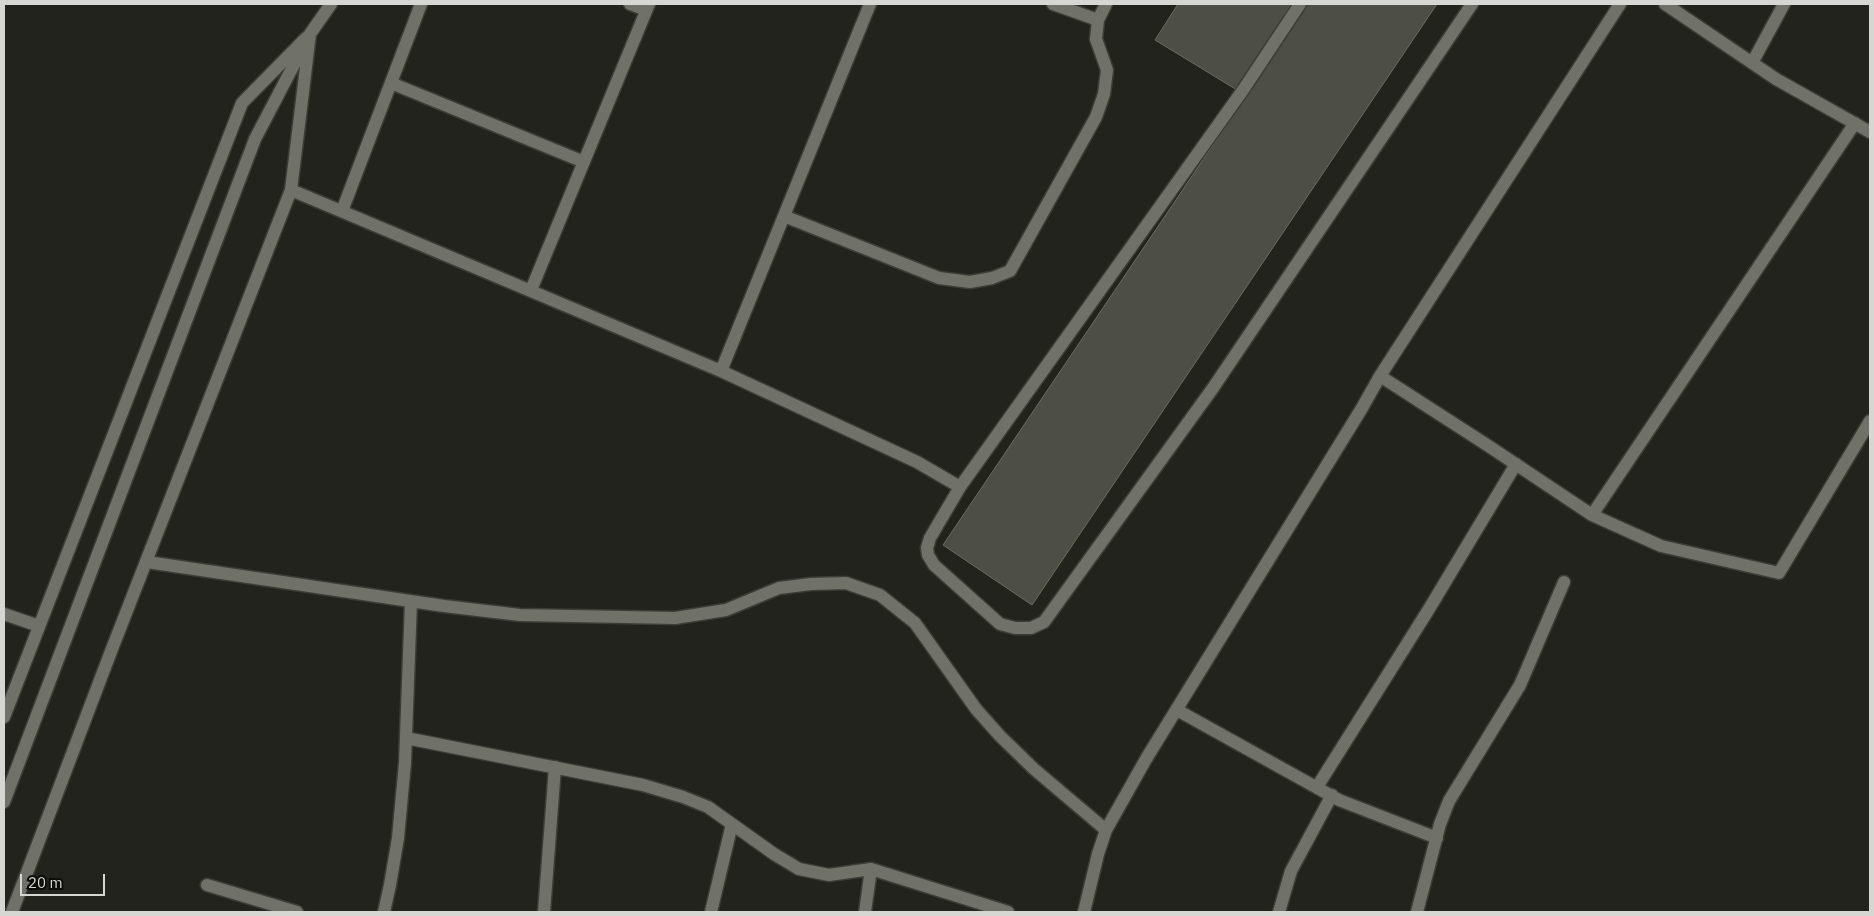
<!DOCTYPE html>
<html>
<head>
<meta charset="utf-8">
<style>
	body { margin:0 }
	#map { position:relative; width:1874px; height:916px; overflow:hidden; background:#22231c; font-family:"IBM Plex Sans",sans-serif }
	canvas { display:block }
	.frame { position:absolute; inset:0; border:5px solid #d6d7d2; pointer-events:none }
	.scale { position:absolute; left:20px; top:874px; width:85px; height:22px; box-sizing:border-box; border:2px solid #d6d7d2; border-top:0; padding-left:6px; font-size:15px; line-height:18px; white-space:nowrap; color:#d6d7d2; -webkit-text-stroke:4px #0c0c09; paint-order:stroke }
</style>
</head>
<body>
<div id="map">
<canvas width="1874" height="916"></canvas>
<div class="frame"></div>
<div class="scale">20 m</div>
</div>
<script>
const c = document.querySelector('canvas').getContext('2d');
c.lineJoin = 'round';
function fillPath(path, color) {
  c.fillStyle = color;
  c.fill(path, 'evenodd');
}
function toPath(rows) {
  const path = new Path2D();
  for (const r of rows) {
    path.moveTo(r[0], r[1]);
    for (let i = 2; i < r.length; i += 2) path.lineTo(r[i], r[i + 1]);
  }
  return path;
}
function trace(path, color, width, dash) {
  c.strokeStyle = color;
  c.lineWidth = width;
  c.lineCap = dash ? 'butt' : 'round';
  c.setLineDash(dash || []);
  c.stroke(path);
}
const building = toPath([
	[1178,4,1291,4,1237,90,1155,40,1178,4],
	[1308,4,1437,4,1032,605,943,545,1308,4]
]);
fillPath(building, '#4d4e46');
trace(building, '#6a6b62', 1);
const service = toPath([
	[630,4,646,10],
	[1053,4,1098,20],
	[391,83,584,162],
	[291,190,721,371,917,462,960,487,930,538,927,548,928,555,934,565,1000,624,1015,628,1031,628,1044,622,1213,388,1472,4],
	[342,211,421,4],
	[784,216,939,278,970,282,992,278,1010,271,1096,117,1104,94,1107,70,1096,39,1098,20,1106,4],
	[531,290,649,4],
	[721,371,870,4],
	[960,487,1243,90,1300,4],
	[4,717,242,103,306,38]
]);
const minor = toPath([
	[1665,4,1776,79,1870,132],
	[1752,63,1784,4],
	[1380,376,1487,445,1592,515,1661,546,1779,573,1870,421],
	[1592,515,1855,123],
	[147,562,444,606,520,615,675,618,726,610,779,588,811,584,846,583,880,595,915,623,976,709,1000,736,1034,769,1106,830],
	[4,614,39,626],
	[1177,710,1339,800,1437,838],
	[406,738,643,785,683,797,708,807,774,854,799,869,829,875,871,869,1008,912],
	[1317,787,1429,609,1516,464],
	[207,885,297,912],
	[384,912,390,885,398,838,405,763,411,601],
	[544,912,555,767],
	[711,912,732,824],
	[865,912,871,869],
	[1084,912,1098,854,1106,830,1146,759,1362,408,1380,376,1620,4],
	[1279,912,1291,871,1332,795],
	[1417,912,1440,824,1449,801,1520,685,1564,582]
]);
const tertiary = toPath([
	[4,802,255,139,310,34,331,4],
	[12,912,110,654,291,190,310,34]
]);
trace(service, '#3c3d37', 15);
trace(minor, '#3c3d37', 15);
trace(tertiary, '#3c3d37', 15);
trace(service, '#707169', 12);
trace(minor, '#707169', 12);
trace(tertiary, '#707169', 12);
</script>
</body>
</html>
